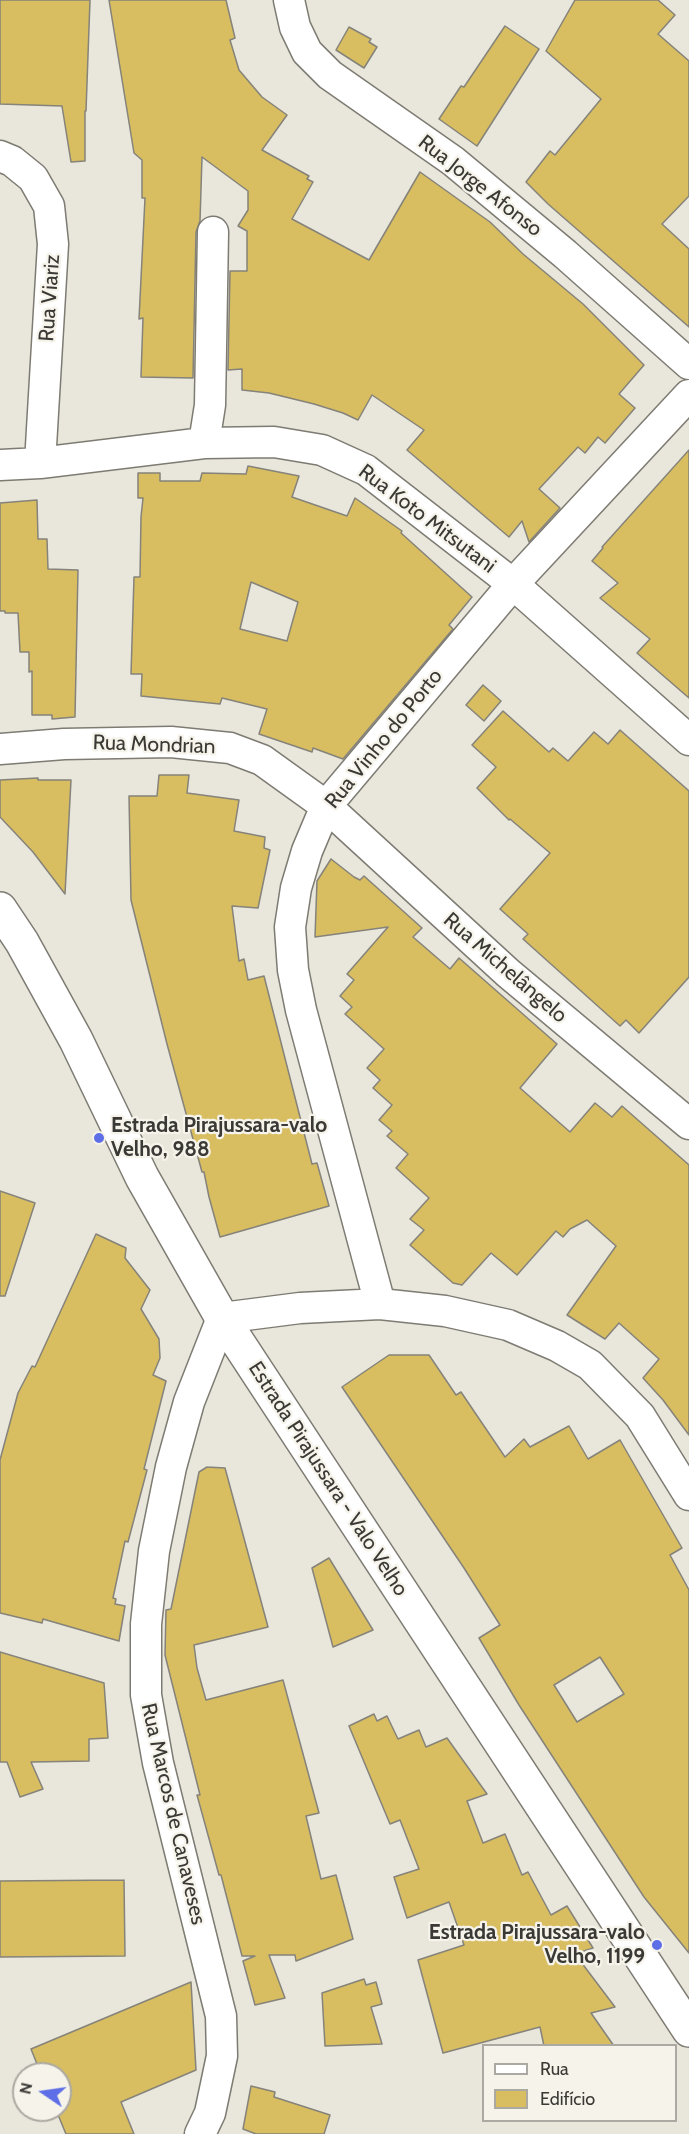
<!DOCTYPE html>
<html>
<head>
<meta charset="utf-8">
<style>
	body { margin:0 }
	#map { position:relative; width:689px; height:2134px; overflow:hidden; background:#e9e6dc; font-family:Cabin,sans-serif }
	canvas { display:block }
	.legend { position:absolute; left:482px; top:2044px; width:195px; height:78px; box-sizing:border-box; background:#f6f3ea; border:2px solid #aba9a2; margin:0; padding:8px 10px; list-style:none; font-size:18px; color:#3a3935 }
	.legend li { display:flex; align-items:center; gap:12px; height:30px }
	.legend b { width:30px; border:2px solid #aba9a2 }
	.north { position:absolute; left:12px; top:2062px; width:60px; height:60px; box-sizing:border-box; background:#f6f3ea; border:2px solid #aba9a2; border-radius:50%; rotate:283deg; font-size:16px; font-weight:700; line-height:24px; text-align:center; color:#3a3935 }
	.north::after { content:''; display:block; margin:auto; width:21px; height:27px; background:#5e6ee6; clip-path:polygon(50% 0,100% 100%,50% 72%,0 100%) }
</style>
</head>
<body>
<div id="map">
<canvas width="689" height="2134"></canvas>
<ul class="legend">
<li><b style="height:8px;background:#fff"></b>Rua</li>
<li><b style="height:16px;background:#d8be61"></b>Edifício</li>
</ul>
<div class="north">N</div>
</div>
<script>
const c = document.querySelector('canvas').getContext('2d');
c.lineJoin = 'round';
function fillPath(path, color) {
  c.fillStyle = color;
  c.fill(path, 'evenodd');
}
function toPath(rows) {
  const path = new Path2D();
  for (const r of rows) {
    path.moveTo(r[0], r[1]);
    for (let i = 2; i < r.length; i += 2) path.lineTo(r[i], r[i + 1]);
  }
  return path;
}
function trace(path, color, width, dash) {
  c.strokeStyle = color;
  c.lineWidth = width;
  c.lineCap = dash ? 'butt' : 'round';
  c.setLineDash(dash || []);
  c.stroke(path);
}
function drawText(font, color, halo, rows, align = 'center') {
  c.font = font + ' Cabin,sans-serif';
  c.lineWidth = 4.5;
  c.setLineDash([]);
  c.textBaseline = 'middle';
  c.strokeStyle = halo;
  c.fillStyle = color;
  for (const [text, x, y, turn = 0] of rows) {
    c.save();
    c.translate(x, y);
    c.rotate((+turn || 0) * Math.PI / 180);
    c.textAlign = isNaN(turn) ? turn : align;
    if (halo) c.strokeText(text, 0, 0);
    c.fillText(text, 0, 0);
    c.restore();
  }
}
const building = toPath([
	[0,0,90,0,86,111,85,111,85,161,71,162,62,106,0,104,0,0],
	[109,0,226,0,235,38,230,40,239,70,262,97,287,115,262,150,309,176,307,179,313,182,292,219,369,260,420,172,490,222,523,254,583,304,644,365,619,394,635,408,605,443,598,437,585,453,578,447,539,489,560,508,529,542,522,521,509,537,407,450,424,430,372,395,358,420,343,413,314,404,269,393,242,390,242,369,228,370,230,271,247,271,247,231,238,226,248,210,248,191,202,157,200,221,196,232,193,378,141,377,143,318,139,319,145,198,142,198,142,160,134,153,109,0],
	[575,0,658,0,675,15,658,34,689,61,689,196,662,224,689,249,689,327,548,204,526,182,550,151,555,155,601,99,546,51,575,0],
	[505,26,539,49,477,146,439,119,461,86,464,87,505,26],
	[349,27,371,39,369,42,377,47,364,68,336,50,349,27],
	[689,450,689,698,637,653,650,639,600,598,618,583,592,561,603,548,602,547,689,450],
	[248,466,299,476,292,497,347,516,355,498,402,531,401,533,472,597,449,625,453,629,343,759,313,748,312,752,259,734,267,709,222,698,220,704,141,696,142,674,131,674,134,577,140,577,141,517,143,498,138,498,138,473,160,473,160,481,200,481,202,473,246,474,248,466],
	[251,582,298,602,287,641,240,629,251,582],
	[37,500,38,539,47,539,48,569,78,570,75,717,52,719,52,715,32,715,32,671,29,672,29,652,20,652,18,613,5,613,5,611,0,611,0,503,37,500],
	[483,685,501,701,484,721,466,705,483,685],
	[503,711,549,752,553,748,568,761,594,732,608,744,620,730,689,791,689,977,639,1033,626,1020,620,1026,523,939,528,934,500,909,550,853,510,819,509,820,477,788,496,767,472,745,503,711],
	[159,775,189,775,187,793,239,800,234,831,265,837,264,848,270,850,258,908,232,906,239,961,244,959,248,980,264,976,312,1164,317,1163,329,1206,220,1237,209,1197,204,1172,202,1172,167,1044,131,900,129,796,157,796,159,775],
	[38,778,38,780,71,780,65,894,33,852,0,817,0,780,38,778],
	[331,859,354,877,360,880,364,876,422,928,413,937,450,969,459,958,557,1044,520,1088,570,1132,595,1103,612,1117,622,1106,689,1165,689,1435,663,1400,643,1378,659,1359,619,1323,605,1339,567,1315,616,1246,587,1220,570,1229,563,1237,556,1231,517,1275,491,1253,462,1285,453,1283,410,1245,424,1230,410,1219,429,1198,396,1168,408,1154,387,1136,392,1131,379,1120,392,1105,373,1088,380,1080,367,1068,384,1049,345,1014,352,1007,340,996,354,980,347,974,388,927,315,937,317,881,331,859],
	[0,1191,35,1203,5,1296,0,1296,0,1191],
	[96,1234,126,1248,125,1258,150,1290,141,1309,159,1339,160,1358,153,1375,166,1381,144,1469,147,1470,128,1542,125,1541,113,1598,116,1599,115,1604,125,1606,119,1641,43,1619,42,1623,0,1613,0,1460,18,1393,32,1366,35,1367,96,1234],
	[389,1355,429,1355,456,1395,461,1392,505,1457,524,1439,530,1447,569,1426,588,1459,620,1440,682,1548,670,1555,689,1590,689,1953,644,1897,519,1705,479,1638,500,1625,464,1568,342,1387,389,1355],
	[600,1657,624,1694,577,1722,554,1685,600,1657],
	[207,1467,225,1468,268,1627,194,1645,197,1668,206,1700,283,1680,319,1813,306,1816,321,1879,336,1875,353,1939,296,1961,295,1955,269,1955,285,1998,255,2005,243,1961,255,1956,242,1956,221,1875,219,1875,197,1795,200,1795,165,1655,166,1610,171,1609,199,1472,207,1467],
	[329,1558,373,1630,333,1647,312,1568,329,1558],
	[0,1652,104,1683,108,1738,89,1739,89,1761,31,1762,43,1789,20,1797,7,1762,0,1762,0,1652],
	[374,1714,377,1721,387,1716,398,1739,419,1730,426,1747,447,1738,487,1794,467,1801,483,1843,505,1834,522,1875,528,1872,551,1915,567,1906,593,1948,575,1954,615,2007,591,2013,614,2046,544,2046,540,2027,443,2053,418,1960,464,1945,449,1902,407,1918,394,1877,419,1869,400,1820,390,1824,349,1726,374,1714],
	[124,1880,125,1956,0,1957,0,1881,124,1880],
	[364,1979,366,1985,376,1982,382,2004,371,2007,382,2044,325,2046,322,1993,364,1979],
	[191,1982,196,2070,121,2102,134,2134,66,2134,56,2110,60,2110,60,2074,41,2074,31,2049,191,1982],
	[251,2086,275,2092,274,2097,330,2115,324,2134,256,2134,243,2129,251,2086]
]);
fillPath(building, '#d8be61');
trace(building, '#85837a', 1.5);
const minor = toPath([
	[289,0,295,27,307,52,330,75,453,161,565,254,689,364],
	[0,156,12,161,33,178,49,206,53,244,40,463],
	[204,443,210,405,213,232],
	[0,465,40,463,204,443,274,442,322,450,366,470,513,584,689,740],
	[0,749,64,744,171,742,230,748,262,760,326,806,508,973,689,1124],
	[380,1304,301,1010,293,970,290,927,296,888,307,851,326,806,513,584,689,395],
	[200,2134,210,2113,222,2056,221,2016,158,1763,146,1695,146,1624,154,1551,171,1467,189,1402,222,1318,300,1308,380,1304,445,1311,508,1325,557,1346,590,1365,640,1416,689,1495]
]);
const major = toPath([
	[0,909,22,942,76,1040,142,1177,222,1318,689,2030]
]);
trace(minor, '#7d7b72', 33);
trace(major, '#7d7b72', 36);
trace(minor, '#fff', 30);
trace(major, '#fff', 33);
for (const [x, y, r, color] of [
	[99,1138,6,"#5e6ee6"],
	[657,1945,6,"#5e6ee6"]
]) {
  const dot = new Path2D();
  dot.arc(x, y, r, 0, 2 * Math.PI);
  c.fillStyle = color;
  c.fill(dot);
  trace(dot, '#f6f3ea', 2);
}
drawText('21px', '#3a3935', '#f6f3ea', [
	["Rua Jorge Afonso",480,186,38],
	["Rua Viariz",50,298,-86],
	["Rua Koto Mitsutani",427,519,37],
	["Rua Vinho do Porto",384,739,-51],
	["Rua Mondrian",154,745,2],
	["Rua Michelângelo",505,968,41],
	["Estrada Pirajussara - Valo Velho",328,1479,57],
	["Rua Marcos de Canaveses",173,1814,77]
]);
drawText('bold 21px', '#3a3935', '#f6f3ea', [
	["Estrada Pirajussara-valo",111,1126],
	["Velho, 988",111,1150],
	["Estrada Pirajussara-valo",645,1933,"right"],
	["Velho, 1199",645,1957,"right"]
], 'left');
</script>
</body>
</html>
